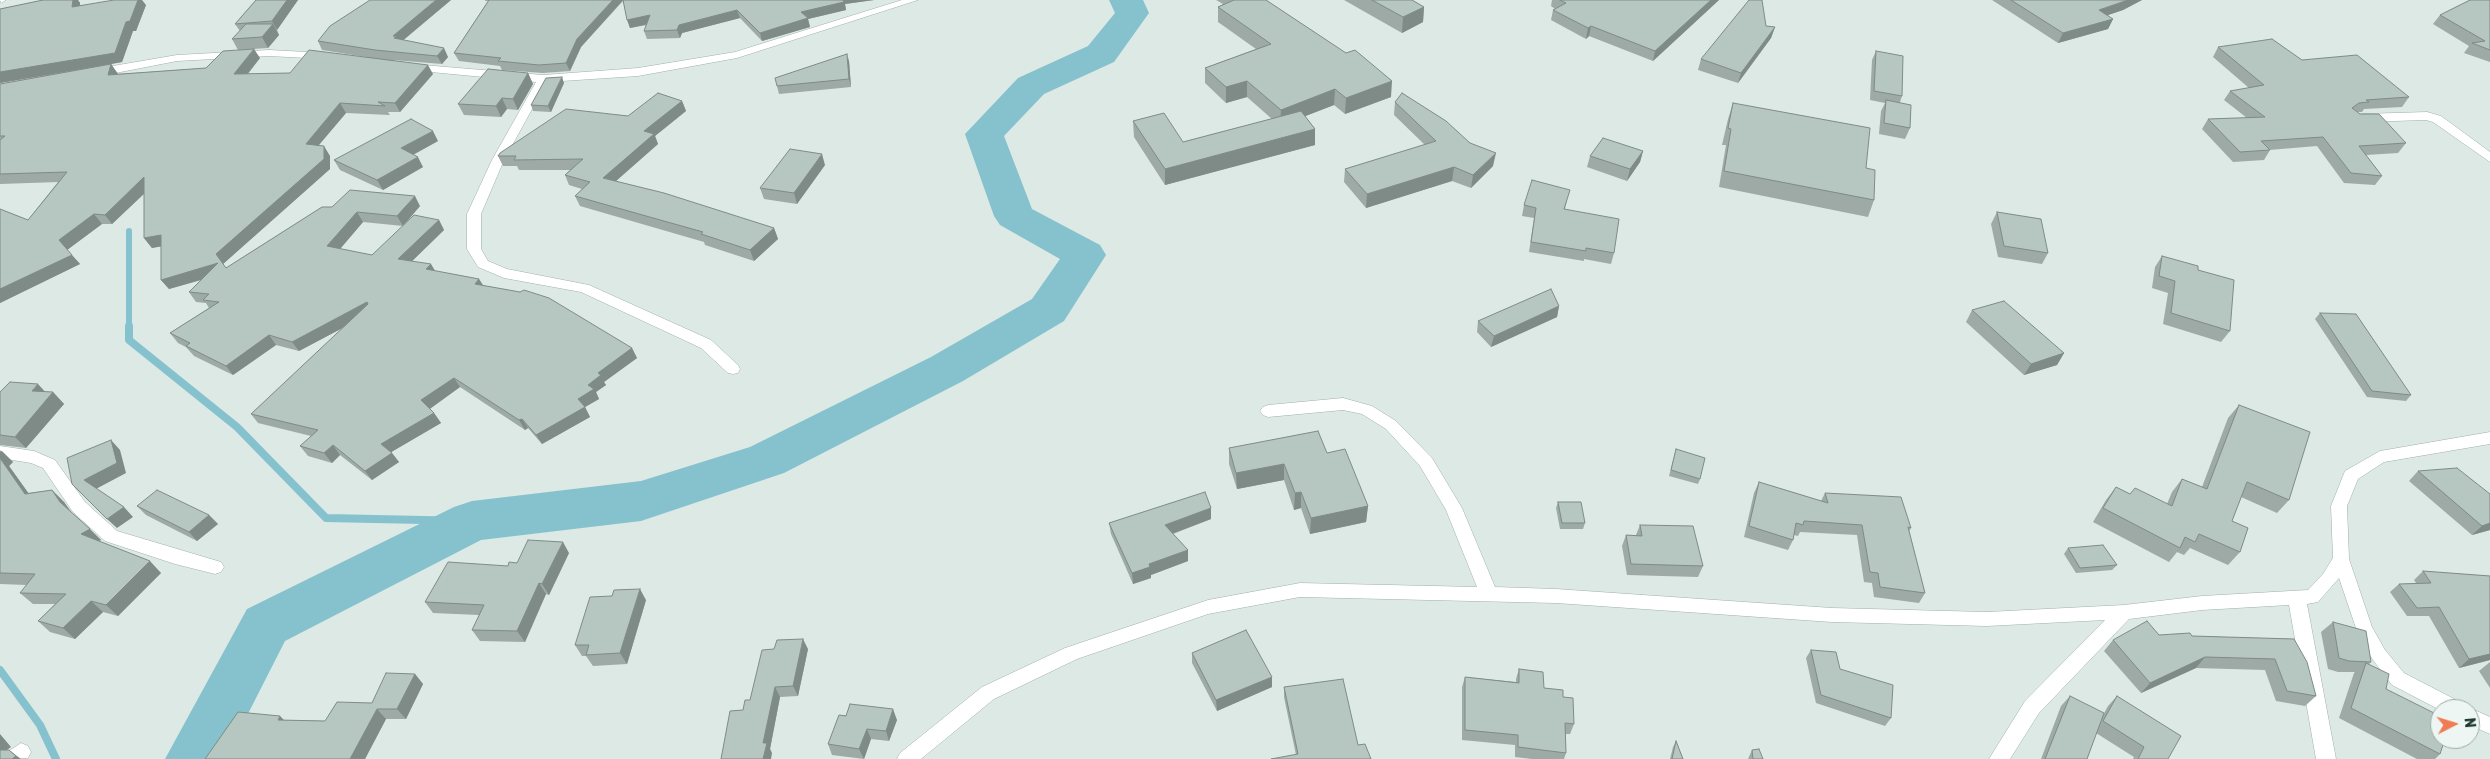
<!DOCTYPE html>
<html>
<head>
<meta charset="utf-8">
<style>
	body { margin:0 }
	#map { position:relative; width:2490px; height:759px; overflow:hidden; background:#dde9e4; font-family:Rubik,sans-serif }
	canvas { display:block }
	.north { position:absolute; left:2430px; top:699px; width:50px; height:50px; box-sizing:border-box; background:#edf6f2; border:1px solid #9baaa5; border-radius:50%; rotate:85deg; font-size:14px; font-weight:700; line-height:20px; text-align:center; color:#1f3831 }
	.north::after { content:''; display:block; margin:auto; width:18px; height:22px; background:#ef7c55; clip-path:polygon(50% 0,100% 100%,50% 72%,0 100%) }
</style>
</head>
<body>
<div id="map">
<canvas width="2490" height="759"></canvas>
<div class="north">N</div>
</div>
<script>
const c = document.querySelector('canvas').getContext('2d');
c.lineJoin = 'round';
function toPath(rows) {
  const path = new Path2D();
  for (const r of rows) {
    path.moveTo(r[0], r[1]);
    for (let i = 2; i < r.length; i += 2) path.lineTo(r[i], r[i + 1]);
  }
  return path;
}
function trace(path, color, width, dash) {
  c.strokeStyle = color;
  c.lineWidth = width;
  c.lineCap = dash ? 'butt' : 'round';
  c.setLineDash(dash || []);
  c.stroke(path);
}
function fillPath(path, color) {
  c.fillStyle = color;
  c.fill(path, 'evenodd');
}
trace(toPath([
	[129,231,129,328]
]), '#85c2ce', 6);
trace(toPath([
	[129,326,129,340,237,427,326,518,472,521],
	[0,670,40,725,56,759]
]), '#85c2ce', 8);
fillPath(toPath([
	[1109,0,1143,0,1149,13,1114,62,1044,94,1004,136,1032,209,1100,245,1106,255,1064,321,963,381,784,473,641,521,481,540,285,641,225,759,165,759,247,609,454,507,472,501,641,481,750,447,931,357,1032,299,1060,259,1000,225,994,216,965,134,1018,78,1088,46,1115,13,1109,0]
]), '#85c2ce');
const minor = toPath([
	[0,0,6,0,1,3,0,0],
	[902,0,918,0,737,58,638,76,547,82,504,160,481,214,481,249,488,261,507,269,589,285,711,340,738,365,740,369,738,373,733,374,728,373,701,348,581,292,504,278,478,267,467,249,467,214,492,160,536,82,410,70,404,67,410,64,543,75,638,68,735,52,902,0],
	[269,50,326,53,332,56,326,59,269,56,177,61,95,77,89,73,95,69,177,55,269,50],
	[2427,112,2441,116,2490,152,2490,162,2433,122,2426,120,2362,122,2356,118,2362,114,2427,112],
	[1343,398,1372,406,1396,421,1432,458,1462,508,1495,587,1556,589,1832,608,1987,612,2124,605,2202,596,2308,590,2323,574,2333,558,2331,506,2345,471,2380,451,2490,432,2490,444,2384,462,2358,479,2347,506,2349,559,2372,627,2385,650,2404,673,2462,703,2464,709,2440,710,2392,685,2373,660,2358,634,2339,578,2318,602,2307,604,2336,759,2316,759,2289,605,2202,610,2129,619,2039,713,2010,759,1989,759,2025,701,2105,620,1987,626,1832,622,1556,603,1300,597,1208,614,1077,659,994,699,921,759,897,759,900,753,982,687,1065,648,1208,600,1300,583,1477,587,1446,510,1420,466,1386,429,1362,414,1343,410,1268,417,1263,415,1260,411,1263,407,1268,405,1343,398],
	[0,446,34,451,55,460,85,502,117,531,221,562,224,567,221,572,215,574,175,564,105,541,73,512,43,468,31,463,0,458,0,446],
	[2470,708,2490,717,2490,734,2470,725,2470,709,2466,709,2470,708],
	[21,743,28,746,31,752,28,758,3,759,6,753,21,743]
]);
trace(minor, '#a0b0ab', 1);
fillPath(minor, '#fff');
fillPath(toPath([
	[43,0,78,0,80,3,80,5,146,5,136,31,133,31,122,62,111,64,118,74,206,68,260,58,248,74,290,73,366,57,322,50,318,41,451,0,403,40,448,57,442,64,393,60,433,74,400,112,388,112,390,115,346,113,319,145,330,156,330,169,223,264,226,268,322,207,420,206,403,226,363,222,340,249,372,255,439,220,444,230,412,261,435,271,479,279,483,285,632,348,637,358,604,382,606,385,596,392,599,399,585,407,590,417,542,444,528,428,525,430,460,387,430,409,434,413,441,423,391,452,399,462,372,480,340,455,332,463,308,456,300,446,311,436,258,423,251,414,344,327,299,351,276,345,233,375,194,356,186,347,178,343,170,333,209,308,206,303,196,302,189,292,201,280,169,289,161,280,161,246,152,248,144,238,144,194,112,224,102,224,67,250,80,264,0,303,0,209,28,220,58,182,0,184,0,84,103,66,0,83,0,9],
	[256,0,298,0,277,30,279,35,268,48,238,50,232,39,240,31,235,24],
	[485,0,874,0,845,4,846,10,808,19,810,27,762,41,740,18,682,33,680,38,647,39,644,31,647,25,630,28,623,1,581,47,570,71,543,73,502,70,500,66,459,61,454,53,488,1,485,1],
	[1216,0,1266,0,1391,97,1345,114,1334,105,1305,116,1315,129,1315,145,1165,185,1134,137,1133,121,1183,142,1272,119,1247,97,1226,103,1205,83,1205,68,1256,49,1218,22,1218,7,1223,4],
	[1344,0,1412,0,1424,7,1423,22,1402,33],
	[1552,0,1719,0,1653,61,1589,36,1586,39,1551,20,1553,10,1555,9,1551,6],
	[1992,0,2142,0,2123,10,2107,15,2113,19,2108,29,2058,43],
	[2468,0,2490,0,2490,62,2464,53,2469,46,2433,24,2440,15,2470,0],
	[1766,26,1775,27,1771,38,1738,83,1698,70,1701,59],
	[2218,47,2302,60,2409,97,2402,107,2364,109,2362,112,2357,112,2406,143,2398,153,2366,155,2382,176,2375,185,2344,183,2317,146,2269,150,2270,150,2264,160,2233,162,2202,129,2208,119,2247,118,2224,100,2230,91,2249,88,2213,57],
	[1876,51,1902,96,1900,102,1910,128,1905,139,1879,134,1881,111,1885,103,1870,100,1872,60],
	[849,61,851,87,779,94,777,86],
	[528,73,533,84,518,110,507,109,501,117,464,115,458,104],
	[564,83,551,112,533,111,531,105],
	[682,101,686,111,655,136,658,144,616,181,774,228,778,239,754,261,705,245,704,242,580,206,575,196,582,189,569,185,565,175,570,170,519,170,517,166,503,166,498,156],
	[1395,102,1493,166,1471,188,1452,181,1366,208,1344,182,1345,169,1425,145,1394,115],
	[1733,103,1866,168,1874,200,1868,217,1719,187,1726,145,1722,145,1728,119],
	[438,141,413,155,423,167,383,190,340,170,334,160],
	[1643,151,1640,162,1627,181,1587,167,1590,156],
	[825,165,797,204,764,199,760,188],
	[1567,200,1565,209,1614,253,1611,264,1584,259,1584,261,1529,252,1534,218,1522,216,1524,205],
	[1997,212,2048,253,2042,264,1998,257,1991,224],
	[2162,256,2230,331,2221,342,2163,324,2168,293,2152,288,2155,267],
	[1559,306,1557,317,1491,347,1477,332,1478,321],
	[1972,310,2064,353,2057,365,2024,375,1966,322],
	[2320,313,2411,395,2406,401,2367,397,2315,319],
	[0,392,53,392,64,404,26,448,0,445],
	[2239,405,2289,500,2277,513,2241,497,2232,521,2240,552,2228,565,2190,548,2184,555,2177,552,2169,562,2093,522,2106,500,2116,487,2130,494,2167,504,2172,492,2182,479,2202,487,2228,418],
	[1229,448,1327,453,1368,506,1366,522,1310,534,1301,508,1294,510,1284,480,1237,489,1229,464],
	[1676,449,1700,479,1698,484,1669,476],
	[0,450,13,462,9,466,28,493,52,490,64,502,70,511,101,540,99,541,161,573,118,616,103,612,75,639,50,632,38,621,55,604,33,604,20,593,27,585,0,584],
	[2418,471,2490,494,2490,530,2472,535,2409,481],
	[1759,482,1821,501,1825,493,1911,528,1909,531,1925,593,1919,603,1874,597,1872,583,1864,582,1857,535,1800,532,1798,536,1794,535,1793,540,1788,550,1744,537,1754,493],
	[1558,502,1585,523,1583,529,1560,529,1556,508],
	[137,506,209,515,218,524,197,541,146,515],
	[1211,508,1211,519,1173,534,1188,550,1188,561,1151,575,1151,578,1133,584,1111,534,1109,523],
	[1640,525,1703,566,1698,577,1627,575,1622,546,1626,535,1636,535],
	[2068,548,2117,565,2112,570,2076,573,2064,554],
	[569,553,549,595,546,594,525,642,480,641,472,630,479,615,433,613,425,602,508,566,517,563],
	[2423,571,2490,576,2490,660,2459,668,2429,616,2407,616,2390,592,2399,584,2416,583,2414,580],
	[646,600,627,664,593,666,586,656,582,656,575,645],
	[2333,622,2371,662,2369,664,2386,689,2440,754,2435,759,2417,759,2339,718,2354,673,2355,672,2338,672,2328,669,2321,632],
	[2159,635,2294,639,2316,696,2305,706,2276,701,2265,670,2196,668,2141,693,2104,651,2113,640],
	[808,649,798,696,780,697,770,749,772,753,743,710,750,700],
	[1811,650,1840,669,1891,718,1885,726,1816,703,1806,658],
	[1192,653,1272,687,1217,711,1192,663],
	[2490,662,2490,688,2479,671],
	[1519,669,1544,688,1563,697,1574,724,1570,734,1565,734,1566,753,1564,759,1532,759,1515,757,1515,745,1462,740,1462,687,1465,677,1516,682,1516,679],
	[415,674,423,684,406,719,386,719,365,759,205,759,284,720,325,721,372,703],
	[1284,687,1358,745,1371,759,1296,755,1284,697],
	[2070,696,2102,717,2108,706,2117,696,2168,759,2133,759,2134,757,2096,733,2087,759,2041,759,2061,706],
	[839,715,897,720,889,741,871,739,864,759,832,755,828,744],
	[1676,741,1683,759,1670,759,1673,747],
	[1752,750,1763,759,1748,759]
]), '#9daaa5');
fillPath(toPath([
	[73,0,78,0,80,3,79,16,72,7],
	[138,0,142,0,146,5,136,31,133,31,122,62,111,64,118,74,108,75,111,64,0,83,0,72,126,22],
	[287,0,298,0,277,30,272,21],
	[436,0,451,0,400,43,394,38,393,36],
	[613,0,623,0,581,47,570,71,566,63,577,39],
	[842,0,874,0,845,4,846,10,808,19,810,27,762,41,760,33,801,12],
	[1711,0,1719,0,1653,61,1655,51],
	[2128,0,2142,0,2123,10,2094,20,2099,10],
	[1424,7,1423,22,1402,33,1403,17],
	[737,10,740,18,682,33,680,38,677,30,679,25],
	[650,15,653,23,630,28,627,20],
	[2113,19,2108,29,2058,43,2063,33],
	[273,24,279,35,268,48,262,37],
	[1591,26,1589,36,1586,39,1588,28],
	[1775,27,1771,38,1738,83,1741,73],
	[444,48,448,57,442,64,437,56],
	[254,49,260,58,240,83,234,74],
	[847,54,849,61,851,87,849,79],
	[428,65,433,74,400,112,395,103],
	[528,73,533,84,518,110,513,99],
	[562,77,564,83,551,112,548,106],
	[1247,81,1247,97,1226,103,1226,87],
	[1392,81,1391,97,1345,114,1346,98],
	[1335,89,1334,105,1280,126,1281,110],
	[502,98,507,109,501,117,496,106],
	[682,101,686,111,655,136,658,144,608,188,603,178,644,131],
	[340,103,346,113,312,153,306,144],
	[1315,129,1315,145,1165,185,1165,169],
	[433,131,438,141,407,158,401,148],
	[324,146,330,156,330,169,223,264,216,254],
	[1643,151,1640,162,1627,181,1630,169],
	[1496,153,1493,166,1471,188,1473,175],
	[822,154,825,165,797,204,794,193],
	[418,157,423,167,383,190,377,180],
	[1454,167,1452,181,1366,208,1367,194],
	[144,177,151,187,112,224,105,215],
	[415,196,420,206,403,226,397,216],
	[357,212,363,222,334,256,327,246],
	[94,214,102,224,67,250,59,240],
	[439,220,444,230,404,269,398,259],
	[774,228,778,239,754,261,750,250],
	[161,235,169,245,152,248,144,238],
	[72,255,80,264,0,303,0,289],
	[218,263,225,273,169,289,161,280],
	[431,264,437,274,426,269],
	[479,279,485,289,475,284],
	[367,302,373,312,299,351,292,342],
	[1559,306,1557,317,1491,347,1494,336],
	[269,335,276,345,233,375,226,366],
	[632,348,637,358,604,382,606,385,596,392,599,399,585,407,590,417,542,444,536,435,578,399,598,373],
	[2064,353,2057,365,2024,375,2031,364],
	[454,378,460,387,428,410,421,400],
	[38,384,49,396,32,391],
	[53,392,64,404,26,448,15,437],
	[434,413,441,423,388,454,381,444],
	[522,419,528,428,525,430,519,420],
	[111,440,120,450,126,473,94,490,84,480],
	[333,445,340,455,332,463,324,453],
	[2,451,13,462,9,466,37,505,25,494,0,458,0,452],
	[392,453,399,462,372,480,365,471],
	[1284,464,1284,480,1237,489,1236,473],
	[52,490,64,502,72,513,60,502],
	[1301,492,1301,508,1294,510,1295,493],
	[1368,506,1366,522,1310,534,1311,518],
	[124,507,133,517,117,528,107,519],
	[1211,508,1211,519,1166,536,1165,525],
	[209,515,218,524,197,541,189,532],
	[2490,523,2490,530,2472,535,2482,526],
	[90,529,101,540,93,545,81,534],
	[563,542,569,553,549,595,542,584],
	[1188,550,1188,561,1151,575,1151,578,1133,584,1132,573,1149,564],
	[150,561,161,573,118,616,106,605],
	[539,583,546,594,525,642,517,631],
	[640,589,646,600,627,664,620,653],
	[91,601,103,612,75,639,63,628],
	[803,639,808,649,798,696,793,686],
	[2490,654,2490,660,2459,668,2469,659],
	[2205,657,2196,668,2141,693,2150,683],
	[415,674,423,684,406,719,397,709],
	[1272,677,1272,687,1217,711,1216,700],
	[775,687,780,697,770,749,772,753,771,759,763,759,763,743],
	[377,709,386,719,365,759,350,759],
	[893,709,897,720,889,741,886,731],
	[280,716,290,726,278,720],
	[867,729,871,739,864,759,859,749],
	[0,734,11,747,4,752,0,759],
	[9,750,21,759,12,759]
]), '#7f8b86');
const building = toPath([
	[43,0,73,0,72,7,114,0,138,0,130,21,126,22,115,53,0,72,0,9,43,0],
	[256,0,287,0,272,21,235,24,256,0],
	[370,0,436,0,393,36,397,36,394,38,444,48,437,56,375,50,318,41,330,26,370,0],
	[489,0,613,0,577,39,566,63,539,65,498,61,501,58,454,53,489,0],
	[623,0,843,0,844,2,801,12,808,18,760,33,737,10,679,25,677,30,644,31,650,15,627,20,623,0],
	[1234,0,1266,0,1346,53,1355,50,1392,81,1346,98,1335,89,1281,110,1247,81,1226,87,1205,68,1271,44,1218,7,1234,0],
	[1372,0,1412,0,1424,7,1403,17,1372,0],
	[1560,0,1711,0,1655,51,1591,26,1588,28,1553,10,1566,3,1560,0],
	[1749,0,1762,0,1766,26,1775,27,1741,73,1701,59,1749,0],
	[2011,0,2128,0,2099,10,2113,19,2063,33,2011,0],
	[2470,0,2490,0,2490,50,2472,43,2485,41,2440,15,2470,0],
	[246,24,273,24,262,37,232,39,246,24],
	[2272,39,2302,60,2357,55,2409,97,2366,100,2369,102,2359,103,2352,108,2360,114,2379,114,2406,143,2359,146,2382,176,2351,173,2323,137,2261,141,2270,150,2240,152,2208,119,2265,117,2230,91,2264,85,2218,47,2272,39],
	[254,49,234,74,290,73,309,50,428,65,395,103,378,102,385,106,340,103,306,144,324,146,324,159,216,254,226,268,322,207,332,207,350,190,415,196,397,216,357,212,327,246,372,255,414,215,439,220,398,259,431,264,426,269,479,279,475,284,520,292,524,290,549,298,632,348,598,373,601,375,588,385,594,389,578,399,585,407,536,435,522,419,519,420,454,378,421,400,434,413,381,444,392,453,365,471,333,445,324,453,300,446,318,430,251,414,368,304,367,302,292,342,269,335,226,366,186,346,190,343,170,333,219,302,203,300,209,294,189,292,218,263,161,280,161,235,144,238,144,177,105,215,94,214,59,240,72,255,0,289,0,209,28,220,67,172,0,174,0,140,5,136,0,136,0,84,111,64,108,75,206,68,223,51,254,49],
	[1876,51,1903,56,1902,96,1874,91,1876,51],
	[847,54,849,79,777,86,775,78,847,54],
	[488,69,528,73,513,99,502,98,496,106,458,104,488,69],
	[562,77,548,106,531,105,546,78,562,77],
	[658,93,682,101,644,131,654,134,603,178,664,193,774,228,750,250,701,234,703,232,575,196,590,182,565,175,583,159,514,160,516,156,498,156,500,153,566,109,628,116,658,93],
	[1402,93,1446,121,1470,143,1496,153,1473,175,1454,167,1367,194,1345,169,1436,141,1395,102,1402,93],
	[1886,100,1911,105,1910,128,1884,123,1886,100],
	[1733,103,1870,128,1866,168,1875,170,1874,200,1724,171,1731,129,1728,128,1733,103],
	[1301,111,1315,129,1165,169,1133,121,1164,113,1183,142,1301,111],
	[411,119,433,131,401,148,418,157,377,180,334,160,411,119],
	[1603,138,1643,151,1630,169,1590,156,1603,138],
	[790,149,822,154,794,193,760,188,790,149],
	[1532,180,1570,190,1564,209,1619,219,1614,253,1586,248,1586,251,1531,242,1536,208,1524,205,1532,180],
	[1997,212,2041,219,2048,253,2004,246,1997,212],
	[2162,256,2198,266,2198,270,2234,280,2230,331,2171,313,2175,281,2159,276,2162,256],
	[1551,289,1559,306,1494,336,1478,321,1551,289],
	[2004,301,2064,353,2031,364,1972,310,2004,301],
	[2320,313,2356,314,2411,395,2372,391,2320,313],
	[10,382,38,384,32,391,53,392,15,437,0,435,0,392,10,382],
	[2239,405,2310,432,2289,500,2247,482,2232,521,2248,528,2240,552,2199,534,2195,542,2185,537,2180,548,2103,508,2116,487,2130,494,2135,488,2172,506,2182,479,2207,489,2239,405],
	[1318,431,1327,453,1345,449,1368,506,1311,518,1301,492,1295,493,1284,464,1236,473,1229,448,1318,431],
	[111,440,117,463,84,480,124,507,107,519,72,484,67,458,111,440],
	[1676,449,1705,458,1700,479,1671,470,1676,449],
	[0,458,25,494,52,490,60,502,90,529,81,534,150,561,106,605,91,601,63,628,38,621,66,594,20,593,35,574,0,573,0,458],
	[2457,468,2490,494,2490,523,2482,526,2418,471,2457,468],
	[1759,482,1828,503,1825,493,1901,497,1911,528,1908,527,1925,593,1880,587,1878,573,1870,572,1862,525,1804,521,1803,525,1796,523,1793,540,1749,526,1759,482],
	[157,490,209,515,189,532,137,506,157,490],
	[1205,492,1211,508,1165,525,1188,550,1149,564,1150,567,1132,573,1109,523,1205,492],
	[1558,502,1581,502,1585,523,1562,523,1558,502],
	[1640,525,1693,526,1703,566,1631,564,1626,535,1642,536,1640,525],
	[528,540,563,542,542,584,539,583,517,631,472,630,484,605,425,602,448,562,508,566,509,562,517,563,528,540],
	[2103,545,2117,565,2080,568,2068,548,2103,545],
	[2423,571,2490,576,2490,654,2469,659,2439,607,2417,608,2399,584,2431,583,2423,571],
	[640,589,620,653,586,655,589,645,575,645,590,597,612,596,614,590,640,589],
	[2147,621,2159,635,2190,633,2192,636,2294,639,2307,662,2316,696,2287,691,2275,659,2205,657,2150,683,2113,640,2147,621],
	[2333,622,2366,631,2371,662,2349,661,2339,658,2333,622],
	[1246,630,1272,677,1216,700,1192,653,1246,630],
	[803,639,793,686,775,687,763,743,767,743,763,759,721,759,730,711,743,710,745,700,750,700,762,650,774,649,777,640,803,639],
	[1811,650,1836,652,1840,669,1893,685,1891,718,1821,695,1811,650],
	[2366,663,2389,674,2386,689,2440,716,2440,739,2445,739,2440,754,2351,708,2366,663],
	[1519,669,1543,672,1544,688,1563,690,1563,697,1573,698,1574,724,1565,723,1566,753,1518,747,1518,735,1465,730,1465,677,1519,683,1519,669],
	[386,673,415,674,397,709,377,709,350,759,205,759,238,712,280,716,278,720,325,721,337,702,372,703,386,673],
	[1343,679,1358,745,1365,744,1371,759,1271,759,1298,754,1284,687,1343,679],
	[2070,696,2104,713,2087,759,2045,759,2070,696],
	[2117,696,2181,736,2168,759,2138,759,2144,747,2103,721,2117,696],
	[850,704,893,709,886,731,867,729,859,749,828,744,839,715,846,716,850,704],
	[1676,741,1683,759,1672,759,1676,741],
	[1759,749,1763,759,1753,759,1752,750,1759,749],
	[0,750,9,750,16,756,12,759,0,759,0,750]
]);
fillPath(building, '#b6c6c0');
trace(building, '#7f8b86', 1);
</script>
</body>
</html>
